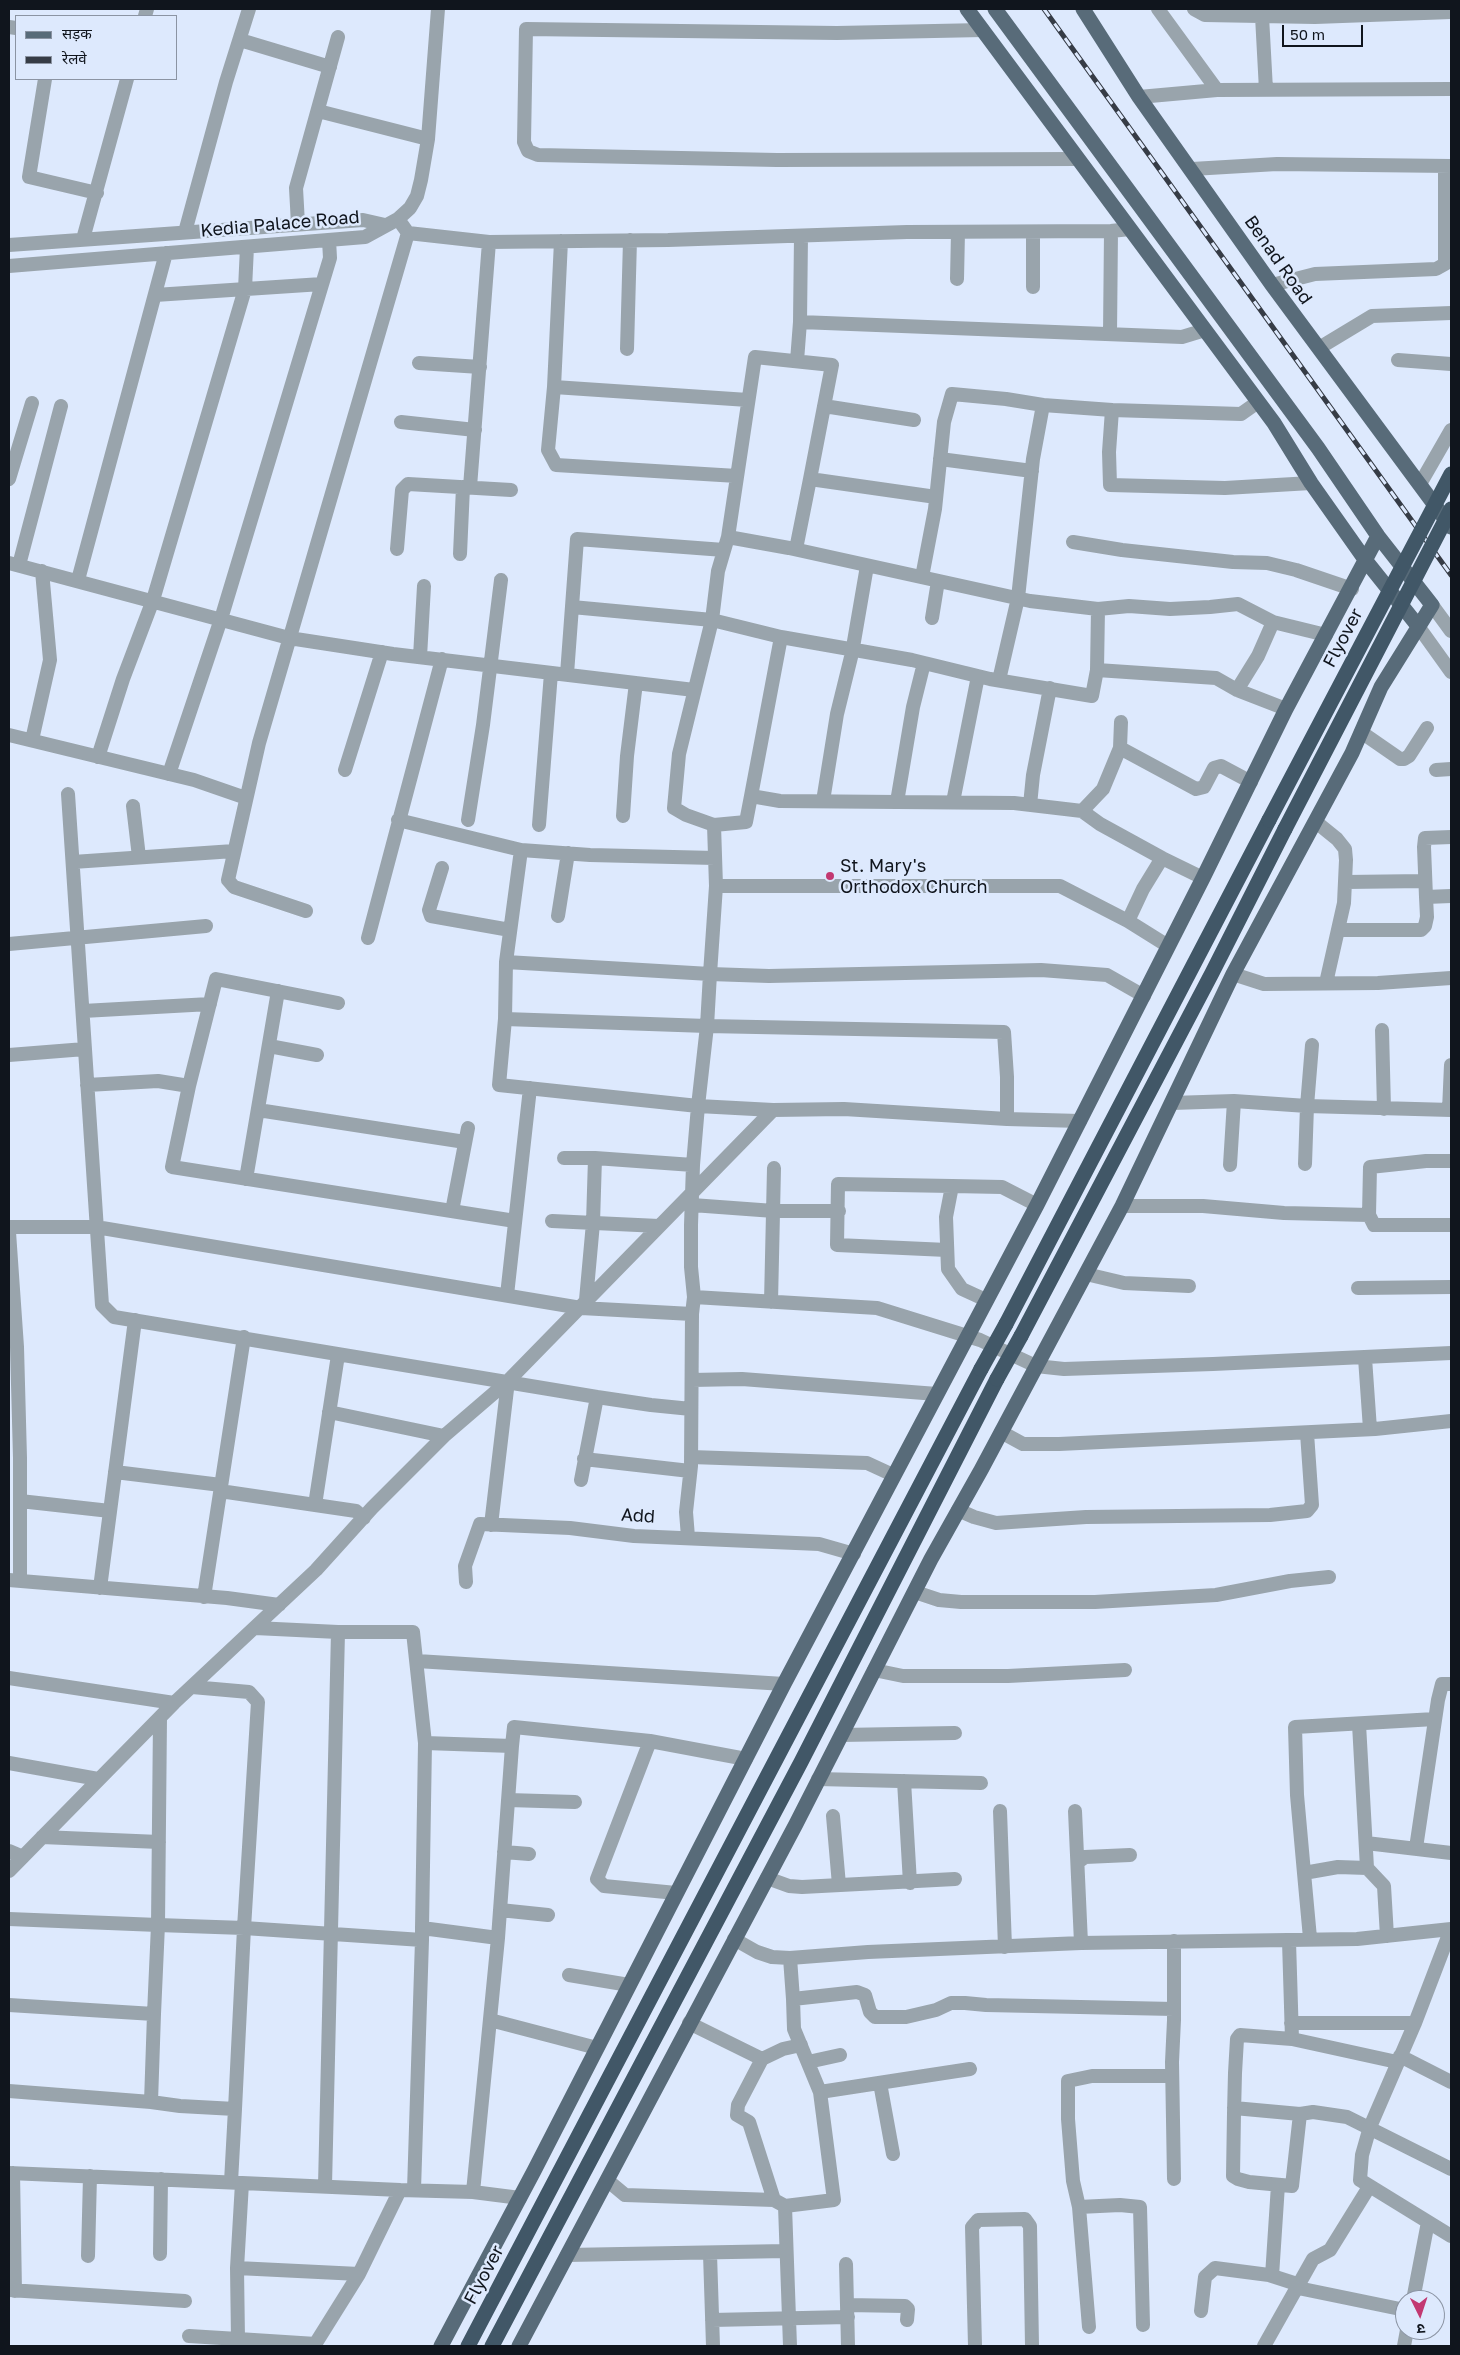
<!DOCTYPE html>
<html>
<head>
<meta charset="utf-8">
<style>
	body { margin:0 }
	#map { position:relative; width:1460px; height:2355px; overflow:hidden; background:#dde9fd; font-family:"Golos Text","Noto Sans Devanagari",sans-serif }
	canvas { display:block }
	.frame { position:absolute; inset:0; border:10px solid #10151d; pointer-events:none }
	.legend { position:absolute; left:15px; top:15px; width:162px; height:65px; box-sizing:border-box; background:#dde9fd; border:1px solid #8b94a3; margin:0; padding:6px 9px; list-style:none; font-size:15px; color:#10151d }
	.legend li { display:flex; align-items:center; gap:10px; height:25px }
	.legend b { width:25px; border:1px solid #8b94a3 }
	.north { position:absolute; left:1395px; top:2290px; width:50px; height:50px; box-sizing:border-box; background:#dde9fd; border:1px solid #8b94a3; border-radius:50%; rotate:176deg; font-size:14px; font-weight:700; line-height:20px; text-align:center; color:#10151d }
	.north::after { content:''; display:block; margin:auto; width:18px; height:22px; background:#c23871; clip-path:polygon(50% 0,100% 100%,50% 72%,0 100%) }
	.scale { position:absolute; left:1282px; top:25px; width:81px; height:22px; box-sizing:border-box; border:2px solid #10151d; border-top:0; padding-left:6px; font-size:15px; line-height:18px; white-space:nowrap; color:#10151d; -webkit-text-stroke:4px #dde9fd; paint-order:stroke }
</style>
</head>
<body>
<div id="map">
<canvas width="1460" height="2355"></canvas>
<div class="frame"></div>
<ul class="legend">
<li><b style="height:6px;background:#586b79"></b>सड़क</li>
<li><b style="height:6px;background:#363c46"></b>रेलवे</li>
</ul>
<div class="north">उ</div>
<div class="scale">50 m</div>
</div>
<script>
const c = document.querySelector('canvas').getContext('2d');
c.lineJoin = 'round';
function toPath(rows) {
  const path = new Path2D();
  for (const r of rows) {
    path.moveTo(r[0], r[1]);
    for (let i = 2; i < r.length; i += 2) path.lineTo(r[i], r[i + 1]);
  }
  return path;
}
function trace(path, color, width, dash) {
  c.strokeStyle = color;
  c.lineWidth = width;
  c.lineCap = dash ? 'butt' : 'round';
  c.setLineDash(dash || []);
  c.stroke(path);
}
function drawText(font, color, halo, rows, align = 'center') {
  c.font = font + ' "Golos Text",sans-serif';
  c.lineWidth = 5;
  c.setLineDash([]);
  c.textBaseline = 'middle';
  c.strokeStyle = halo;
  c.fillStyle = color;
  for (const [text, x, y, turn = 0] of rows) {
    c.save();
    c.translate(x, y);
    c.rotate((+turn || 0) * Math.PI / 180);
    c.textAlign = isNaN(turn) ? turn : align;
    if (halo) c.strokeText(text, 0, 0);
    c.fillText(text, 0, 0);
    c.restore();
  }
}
trace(toPath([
	[1158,9,1217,90],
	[1194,9,1205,15,1315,17,1451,12],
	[145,16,147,9],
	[1262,16,1266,90],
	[9,27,16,28],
	[983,30,837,33,526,29,524,142,528,151,538,155,777,160,1077,159],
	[240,40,330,67],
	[45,79,29,177,97,193],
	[1139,97,1217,90,1451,89],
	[318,111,428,139],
	[1192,169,1277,164,1451,166],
	[398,219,408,233,489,242,668,240,907,232,1111,231,1130,229],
	[298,224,296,188,338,37],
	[185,232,226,82,249,9],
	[83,239,127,79],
	[561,241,554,387,548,450,556,465,737,476],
	[9,245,363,220,385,225],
	[9,266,365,237,398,219,410,208,417,196,421,180,428,139,438,9],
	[957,279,958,232],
	[1272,285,1315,274,1436,269,1445,264,1445,166],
	[1033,287,1033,232],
	[155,295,322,284],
	[800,322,801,236],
	[1110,334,1111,231],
	[1319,348,1372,316,1451,313],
	[627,349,630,240],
	[1398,360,1451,364],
	[797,361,800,322,1182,337,1205,330],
	[419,363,480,367],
	[554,387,748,400],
	[1258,402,1241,414,1112,410,1109,452,1110,485,1225,488,1311,483],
	[824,406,914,420],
	[401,422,475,430],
	[940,459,1032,471],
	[9,479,32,403],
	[1420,484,1451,430],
	[470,487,489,242],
	[728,537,755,357,832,365,810,479],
	[1073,542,1122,550,1233,562,1267,563,1296,570,1352,589],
	[397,549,402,490,408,484,511,490],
	[796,549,810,479,936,497],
	[460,554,463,487],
	[9,563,289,638,393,654,694,690],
	[19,565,61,406],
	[922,577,935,509,944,422,952,394,1006,399,1043,405],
	[78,580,166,253],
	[1432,605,1451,631],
	[572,607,712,620,781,637,912,660,990,679,1092,696,1097,670,1098,609,1030,601,789,548,728,537,718,571,712,620,679,754,674,808,686,815,714,825],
	[1098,609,1129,606,1170,609,1210,607,1238,604,1273,622,1326,635],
	[932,618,938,581],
	[1418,626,1451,672],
	[420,657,424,586],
	[1097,670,1216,678,1237,690,1286,709],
	[567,674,577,539,724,550],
	[999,680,1018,598,1033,459,1043,405,1112,410],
	[1237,690,1258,656,1273,622],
	[1361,732,1400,759,1404,759,1409,756,1427,728],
	[9,735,194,780,246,798],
	[32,740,50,660,42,571],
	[1120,748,1121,722],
	[98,757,123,679,153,600,245,289,247,247],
	[345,770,382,652],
	[1436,770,1451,769],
	[169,774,221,619,330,258,329,240],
	[68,794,102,1305,114,1317,597,1397],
	[751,796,781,637],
	[823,801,837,714,852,653,867,566],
	[897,802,913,707,924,663],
	[953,802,978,676],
	[1030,805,1033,775,1050,688],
	[133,806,139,857],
	[1082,811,1103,789,1120,748,1196,789,1204,787,1214,768,1221,766,1251,782],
	[623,816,627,756,636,683],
	[398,820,521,850,590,855,715,858],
	[468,820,483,725,501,580],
	[1316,822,1337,839,1345,849,1346,860,1344,903,1326,983],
	[539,825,551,673],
	[1451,837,1425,838,1424,847,1426,897,1451,896],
	[521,850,506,962,505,1019,707,1026,710,974,769,976,1041,970,1107,975,1144,996],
	[73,862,234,851],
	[442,868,429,910,431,916,510,930],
	[1346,882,1425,881],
	[716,886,714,825,746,822,751,796,780,801,1014,803,1082,811,1100,824,1162,858],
	[306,911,234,887,228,880,259,743,408,233],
	[558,916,568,853],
	[1128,921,1143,889,1162,858,1203,878],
	[1339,930,1421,930,1425,926,1427,917,1426,897],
	[368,938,442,659],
	[9,944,206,926],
	[506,962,710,974,716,886,1060,886,1128,921,1168,946],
	[1233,974,1264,984,1378,983,1451,978],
	[83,1011,210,1004],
	[505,1019,499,1085,698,1106,693,1165,691,1225,691,1267,694,1297],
	[1382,1030,1384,1109],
	[269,1046,317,1055],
	[9,1055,85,1049],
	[87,1085,158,1081,189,1086,172,1167,515,1221],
	[189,1086,216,979,338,1003],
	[1172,1103,1234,1101,1307,1106,1451,1110],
	[258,1110,465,1142],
	[773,1110,698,1106,707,1026,1004,1032,1007,1077,1007,1119],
	[1449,1110,1451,1065],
	[564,1158,595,1158],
	[1305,1164,1307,1106,1312,1045],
	[1230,1165,1234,1101],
	[246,1179,278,991],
	[692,1205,774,1211,839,1211],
	[1122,1206,1203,1206,1284,1213,1369,1215,1370,1167,1426,1161,1451,1161],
	[452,1211,468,1128],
	[1369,1215,1374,1225,1451,1225],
	[552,1221,659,1226],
	[9,1227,96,1227,581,1308,692,1314,694,1297,877,1308,980,1340,1036,1366,1064,1369,1213,1364,1451,1353],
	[9,1232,17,1347,20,1458,20,1581],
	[947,1250,837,1245,838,1184,952,1186],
	[1086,1274,1124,1283,1189,1286],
	[1358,1288,1451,1287],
	[507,1295,530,1088],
	[586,1300,593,1223,595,1158,693,1165],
	[986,1300,962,1289,948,1269,946,1217,952,1186,1002,1187,1037,1205],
	[771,1302,774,1168],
	[1365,1358,1370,1429],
	[692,1380,742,1379,937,1394],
	[329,1412,444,1436],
	[1001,1432,1023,1444,1059,1444,1375,1429,1451,1421],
	[691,1457,867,1463,893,1475],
	[584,1459,690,1471],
	[115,1472,221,1485],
	[581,1480,597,1397,651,1405,691,1409],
	[220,1491,356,1511,364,1518],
	[20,1501,110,1511],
	[315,1505,338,1355],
	[958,1510,974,1517,996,1523,1086,1517,1270,1515,1307,1511,1312,1505,1307,1433],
	[491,1525,508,1381],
	[688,1537,686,1512,691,1466,692,1314],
	[9,1580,227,1598,279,1605],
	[466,1582,465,1566,480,1524,570,1528,634,1536,819,1544,854,1554],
	[100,1588,135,1320],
	[915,1592,939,1600,961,1602,1095,1602,1216,1595,1290,1581,1329,1577],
	[204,1597,244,1337],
	[417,1661,784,1684],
	[874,1670,903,1676,1008,1676,1125,1670],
	[9,1678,174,1703],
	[160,1718,158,1925,244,1928,258,1702,249,1692,192,1687],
	[1359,1724,1367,1868],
	[841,1735,955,1733],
	[650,1741,597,1879,604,1886,676,1893],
	[425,1743,512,1746,514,1727,650,1741,746,1759],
	[9,1763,98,1779],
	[818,1779,981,1783],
	[904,1781,910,1883],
	[508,1800,575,1802],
	[1000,1811,1005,1947],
	[1075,1811,1081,1943],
	[833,1816,839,1885],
	[42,1837,159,1842],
	[1366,1843,1451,1853],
	[1416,1848,1438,1700,1442,1684,1451,1684],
	[9,1851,23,1857],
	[504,1852,529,1854],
	[1078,1862,1085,1857,1130,1855],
	[9,1871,174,1703,316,1570,372,1508,444,1436,508,1381,773,1110,844,1109,1007,1119,1080,1121],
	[1304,1873,1297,1795,1295,1727,1435,1719],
	[767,1878,789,1886,802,1887,955,1879],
	[500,1910,548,1915],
	[9,1919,158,1925,154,2014,9,2005],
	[422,1928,498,1938],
	[1451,1929,1415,2023,1370,2127,1362,2155,1360,2180,1451,2236],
	[1310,1938,1304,1873,1338,1867,1367,1868,1384,1886,1387,1936],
	[734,1939,757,1952,772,1957,790,1958,868,1952,1081,1943,1357,1939,1451,1929],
	[1174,1941,1174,2020,1172,2062,1174,2179],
	[790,1958,793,1999,857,1992,865,1995,870,2012,875,2017,906,2017,936,2010,951,2003,965,2003,986,2005,1174,2009],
	[569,1975,629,1985],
	[490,2020,597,2048],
	[689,2023,762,2059],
	[1291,2023,1415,2023],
	[1292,2039,1397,2062],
	[1400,2056,1451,2082],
	[808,2062,840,2055],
	[880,2083,893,2154],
	[9,2091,151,2102,154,2014],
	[820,2092,970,2069],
	[151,2102,180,2106,235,2109,231,2182],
	[1234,2108,1300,2114,1292,2186,1249,2182,1238,2179,1233,2176,1234,2113,1235,2073,1237,2039,1240,2035,1292,2039,1289,1941],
	[235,2109,244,1928,422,1940,422,1928,425,1743,413,1632,338,1632,255,1628],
	[1300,2114,1313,2112,1347,2117,1451,2169],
	[9,2173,242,2183],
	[13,2173,15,2291],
	[607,2180,625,2195,774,2200,785,2206,790,2346],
	[325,2186,338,1632],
	[414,2190,422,1940],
	[473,2192,498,1938,512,1746],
	[774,2200,749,2122,737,2115,738,2105,762,2059,783,2049,801,2045],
	[785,2206,834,2200,820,2092,794,2029,793,1999],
	[1079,2207,1120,2205,1140,2207,1143,2325],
	[160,2254,161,2179],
	[710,2254,713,2346],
	[567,2255,786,2251],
	[88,2256,90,2176],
	[846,2264,848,2346],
	[237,2268,238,2339,316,2344],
	[359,2274,237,2268,242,2183,400,2190],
	[1272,2276,1278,2185],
	[1298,2288,1405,2310],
	[9,2290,185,2301],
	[1413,2300,1428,2222],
	[847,2305,905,2306,908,2309,907,2320],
	[1201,2311,1205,2277,1215,2268,1269,2275,1300,2285],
	[712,2320,848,2317],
	[1089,2327,1079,2207,1073,2181,1068,2119,1068,2081,1092,2076,1172,2076],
	[189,2336,238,2339],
	[314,2346,359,2274,400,2190,473,2192,520,2198],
	[975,2346,972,2227,978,2220,1025,2219,1030,2226,1032,2346],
	[1264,2346,1313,2259,1330,2250,1369,2187],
	[1404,2346,1407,2330]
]), '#99a4ac', 14);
trace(toPath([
	[967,9,1274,423,1311,483,1366,561,1418,626],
	[1083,9,1139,97,1272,285,1451,527],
	[441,2346,534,2171,784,1684,1037,1205,1203,878,1286,709,1378,536],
	[519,2346,796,1824,931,1559,981,1470,1122,1206,1233,974,1352,753,1381,687,1432,605,1378,536,1318,448,995,9]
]), '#586b79', 15);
trace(toPath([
	[1006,1324,1269,820],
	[1021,1336,1212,973,1285,829],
	[468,2346,981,1369],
	[492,2346,801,1762,997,1379]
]), '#415767', 15);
const rail = toPath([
	[1044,9,1451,575]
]);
trace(rail, '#363c46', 5);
trace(rail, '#dde9fd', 3, [9]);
trace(toPath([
	[1269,820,1451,474],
	[1285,829,1451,509],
	[981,1369,1006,1324],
	[997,1379,1021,1336]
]), '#415767', 15);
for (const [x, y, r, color] of [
	[830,876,5,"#c23871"]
]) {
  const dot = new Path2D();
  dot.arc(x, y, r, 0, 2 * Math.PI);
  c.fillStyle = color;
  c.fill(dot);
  trace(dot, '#dde9fd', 2);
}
drawText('18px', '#10151d', '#dde9fd', [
	["Kedia Palace Road",280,224,-5],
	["Benad Road",1278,260,55],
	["Flyover",1343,638,-62],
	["Add",638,1516,4],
	["Flyover",484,2275,-62]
]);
drawText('18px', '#10151d', '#dde9fd', [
	["St. Mary's",840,866],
	["Orthodox Church",840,887]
], 'left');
</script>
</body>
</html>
